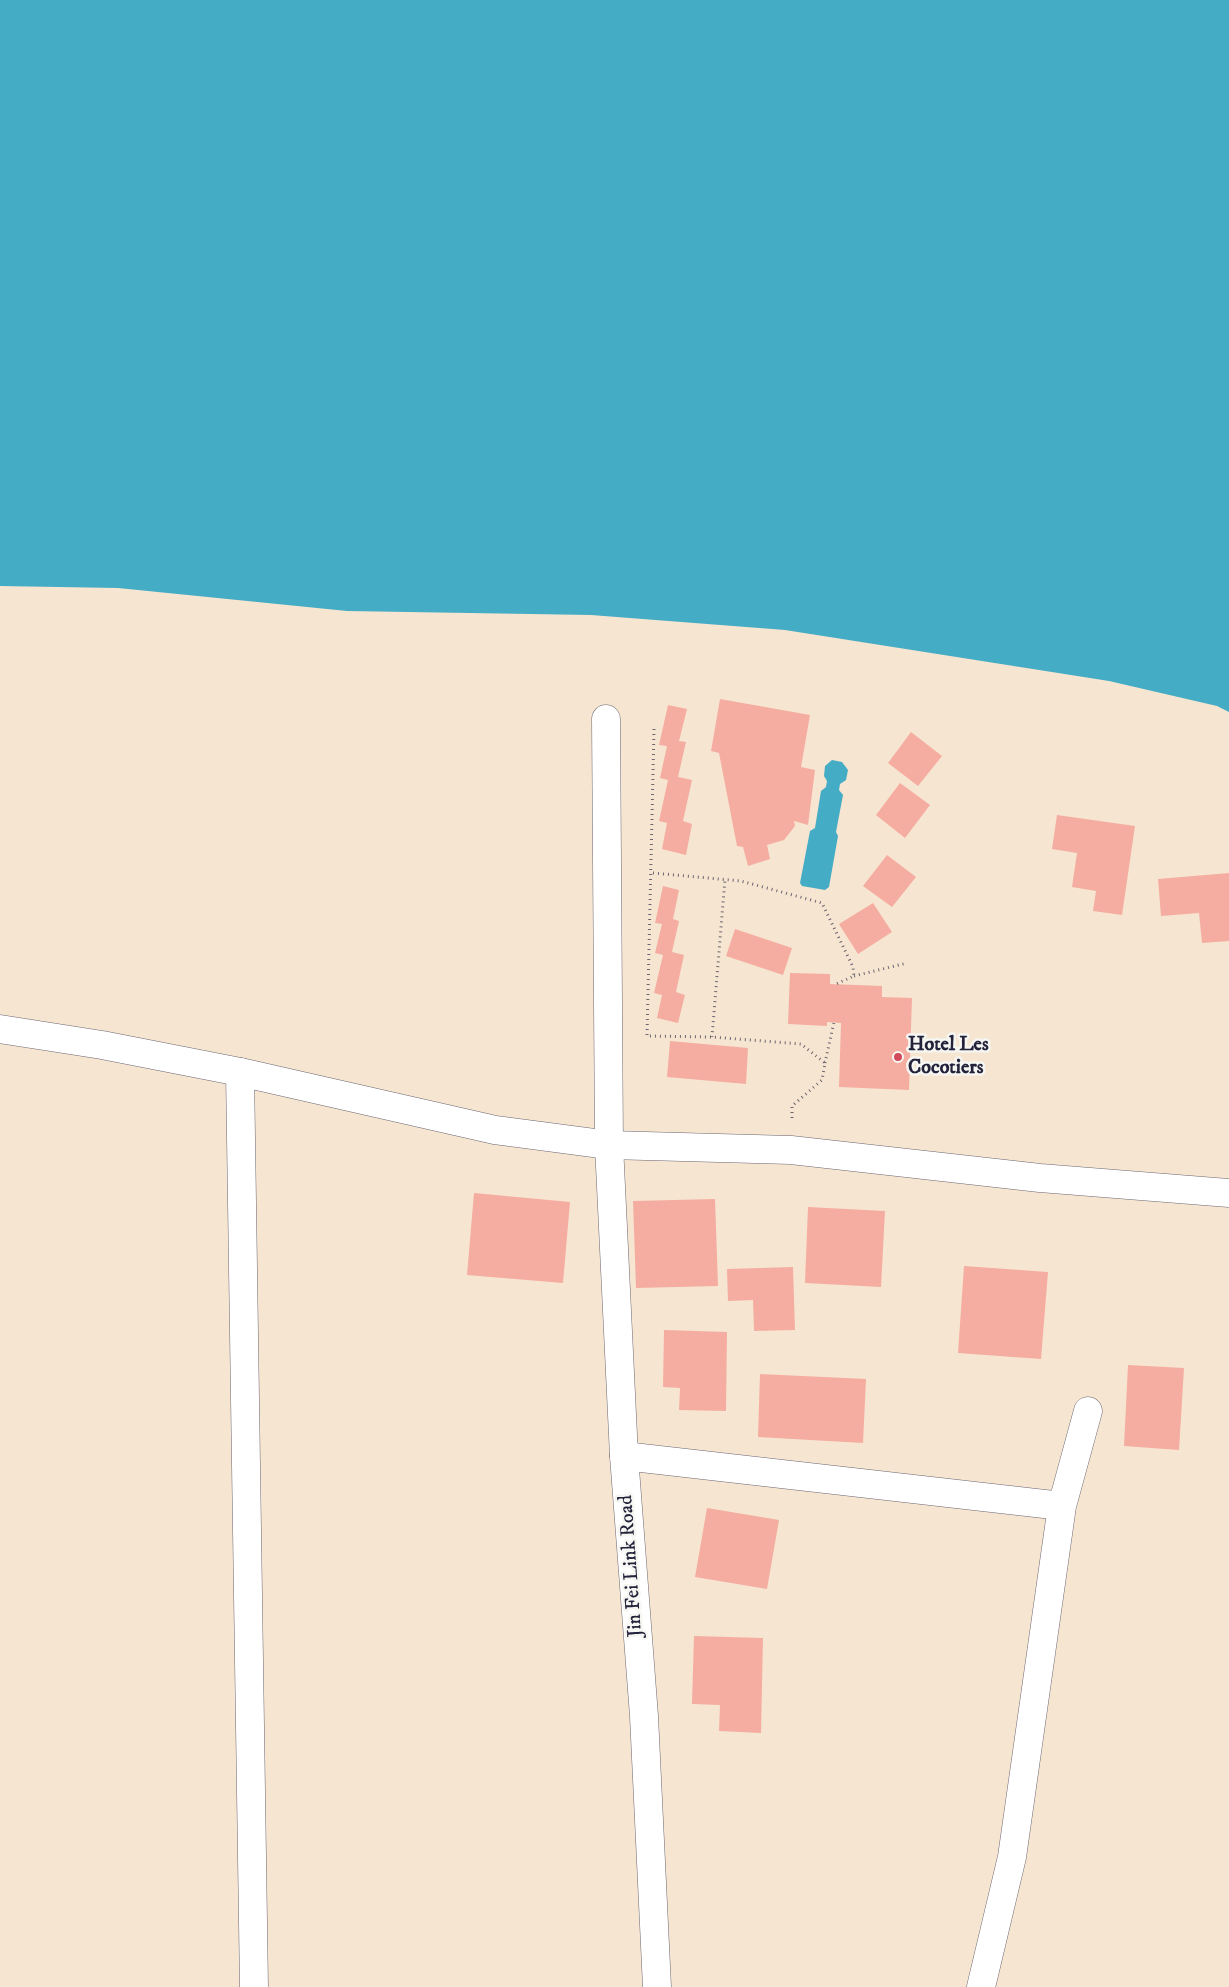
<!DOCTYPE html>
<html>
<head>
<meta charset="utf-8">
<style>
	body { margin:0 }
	canvas { display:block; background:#f5e5d1 }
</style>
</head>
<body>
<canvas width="1229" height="1987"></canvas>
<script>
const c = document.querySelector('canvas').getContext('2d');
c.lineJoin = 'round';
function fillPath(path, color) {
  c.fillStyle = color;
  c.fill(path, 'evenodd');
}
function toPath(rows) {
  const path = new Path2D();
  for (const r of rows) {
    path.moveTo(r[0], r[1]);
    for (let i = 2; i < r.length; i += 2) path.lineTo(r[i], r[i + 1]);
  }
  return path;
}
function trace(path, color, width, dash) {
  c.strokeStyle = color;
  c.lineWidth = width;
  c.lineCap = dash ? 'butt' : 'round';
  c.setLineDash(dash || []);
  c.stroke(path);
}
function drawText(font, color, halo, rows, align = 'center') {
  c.font = font + ' "IM FELL DW Pica",serif';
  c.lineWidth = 5;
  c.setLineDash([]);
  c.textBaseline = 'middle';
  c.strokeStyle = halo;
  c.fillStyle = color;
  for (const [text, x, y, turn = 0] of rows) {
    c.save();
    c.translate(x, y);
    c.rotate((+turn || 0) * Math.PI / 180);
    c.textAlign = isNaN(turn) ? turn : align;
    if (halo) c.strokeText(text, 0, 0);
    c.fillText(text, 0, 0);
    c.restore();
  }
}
fillPath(toPath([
	[0,0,1229,0,1229,712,1217,706,1109,681,785,630,591,615,347,611,118,588,0,586],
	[832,760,842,762,848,770,846,780,840,784,839,790,843,795,836,832,838,836,829,887,825,890,802,886,800,883,810,831,815,828,821,791,826,787,827,781,824,776,825,766]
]), '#45acc5');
fillPath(toPath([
	[720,699,810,715,801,767,815,770,808,825,794,821,795,826,784,840,767,845,770,859,748,866,743,847,737,846,719,753,711,751],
	[668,705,687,709,679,741,686,742,678,777,692,780,683,821,692,824,686,855,662,849,667,823,659,821,668,780,660,778,667,746,659,745],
	[911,732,942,756,918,786,888,763],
	[900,783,930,805,905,838,876,815],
	[1057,815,1135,826,1122,915,1093,911,1096,891,1072,887,1077,853,1052,849],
	[887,855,916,877,892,907,863,886],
	[1229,873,1229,941,1202,943,1199,913,1161,916,1158,879],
	[663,886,679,890,673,919,679,921,672,952,684,955,676,992,685,995,678,1023,657,1018,662,995,654,993,663,955,655,953,662,924,655,923],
	[873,903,892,932,858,954,839,924],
	[735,929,792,948,783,975,726,956],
	[790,973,830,974,830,984,882,986,882,997,912,998,909,1090,839,1087,841,1023,827,1022,827,1026,788,1024],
	[670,1041,748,1048,746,1084,667,1077],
	[474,1193,570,1202,563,1283,467,1275],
	[715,1199,718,1286,636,1288,633,1201],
	[808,1207,885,1211,881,1287,805,1283],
	[964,1266,1048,1272,1041,1359,958,1353],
	[793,1267,795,1330,754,1331,753,1300,728,1301,727,1269],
	[664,1330,727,1332,726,1411,679,1410,680,1388,663,1387],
	[1128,1365,1184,1368,1179,1450,1124,1446],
	[760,1374,866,1379,863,1443,758,1437],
	[707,1508,779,1520,767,1589,695,1577],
	[694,1636,763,1638,761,1733,719,1731,720,1705,692,1704]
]), '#f6ada1');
const minor = toPath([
	[606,719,609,1145],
	[240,1072,254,1987],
	[624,1456,1062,1506],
	[981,1987,1012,1857,1062,1506,1088,1411]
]);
const major = toPath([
	[0,1029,102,1045,240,1072,495,1130,609,1145,791,1150,1040,1178,1229,1193],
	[609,1145,624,1456,644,1716,657,1987]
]);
trace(minor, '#6c6670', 29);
trace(major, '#6c6670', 29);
trace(toPath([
	[654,729,647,1036,712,1037,801,1044,825,1063,822,1080,792,1106,792,1119],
	[653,873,741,881,822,903,853,967,854,976,836,984],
	[854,976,907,963],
	[712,1037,725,879],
	[825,1063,834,1022]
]), '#6c6670', 3, [1, 4]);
trace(minor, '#fff', 28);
trace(major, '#fff', 28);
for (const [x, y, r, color] of [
	[898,1057,5,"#d1495b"]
]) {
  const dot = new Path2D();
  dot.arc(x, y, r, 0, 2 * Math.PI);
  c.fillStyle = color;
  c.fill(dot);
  trace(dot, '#f6f6f2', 2);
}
drawText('bold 20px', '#22223b', '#f6f6f2', [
	["Hotel Les",908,1046],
	["Cocotiers",908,1069]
], 'left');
drawText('20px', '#22223b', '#f6f6f2', [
	["Jin Fei Link Road",632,1566,-94]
]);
</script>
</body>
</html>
